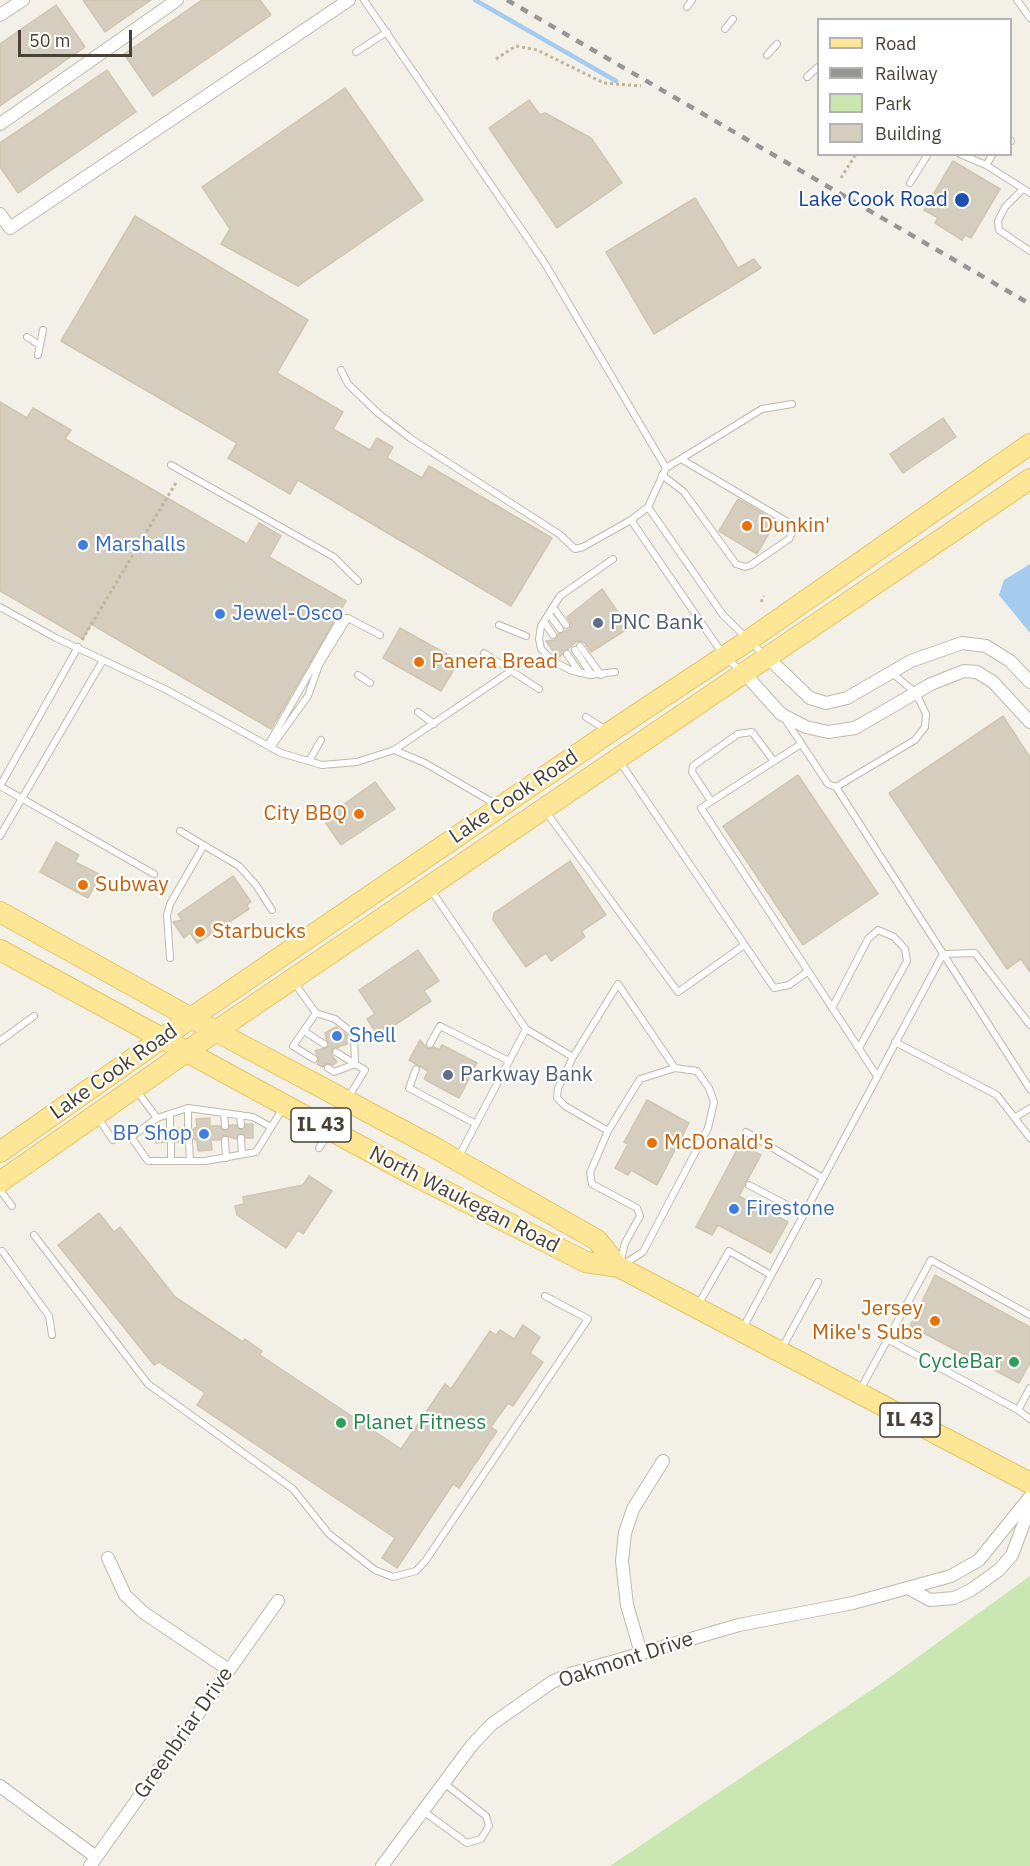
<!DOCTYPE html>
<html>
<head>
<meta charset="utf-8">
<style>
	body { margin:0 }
	#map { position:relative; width:1030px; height:1866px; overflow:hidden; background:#f3f1e7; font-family:"IBM Plex Sans",sans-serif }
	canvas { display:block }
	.legend { position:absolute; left:817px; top:18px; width:195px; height:138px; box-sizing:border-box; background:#fff; border:2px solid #b5b3af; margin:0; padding:8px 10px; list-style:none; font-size:18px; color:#474136 }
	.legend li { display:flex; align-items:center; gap:12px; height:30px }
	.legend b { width:30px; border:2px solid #b5b3af }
	.scale { position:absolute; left:18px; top:30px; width:114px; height:27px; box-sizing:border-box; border:3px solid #474136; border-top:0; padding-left:8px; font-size:18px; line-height:21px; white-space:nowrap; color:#474136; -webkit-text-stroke:4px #fff; paint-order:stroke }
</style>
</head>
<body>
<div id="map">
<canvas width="1030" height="1866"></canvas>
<ul class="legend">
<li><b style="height:8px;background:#fde797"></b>Road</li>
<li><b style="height:8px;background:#969696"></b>Railway</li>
<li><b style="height:16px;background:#cbe7b1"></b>Park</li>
<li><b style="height:16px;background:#d5cdbd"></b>Building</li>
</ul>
<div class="scale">50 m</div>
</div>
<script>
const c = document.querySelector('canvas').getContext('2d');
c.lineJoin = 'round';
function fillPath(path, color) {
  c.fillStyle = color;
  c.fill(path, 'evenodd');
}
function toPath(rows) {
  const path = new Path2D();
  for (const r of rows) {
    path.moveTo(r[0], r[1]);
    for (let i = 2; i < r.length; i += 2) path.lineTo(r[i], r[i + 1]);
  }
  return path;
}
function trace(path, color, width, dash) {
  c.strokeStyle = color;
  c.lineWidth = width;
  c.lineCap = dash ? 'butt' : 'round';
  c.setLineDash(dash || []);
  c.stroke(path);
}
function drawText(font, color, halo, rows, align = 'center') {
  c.font = font + ' "IBM Plex Sans",sans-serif';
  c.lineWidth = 4.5;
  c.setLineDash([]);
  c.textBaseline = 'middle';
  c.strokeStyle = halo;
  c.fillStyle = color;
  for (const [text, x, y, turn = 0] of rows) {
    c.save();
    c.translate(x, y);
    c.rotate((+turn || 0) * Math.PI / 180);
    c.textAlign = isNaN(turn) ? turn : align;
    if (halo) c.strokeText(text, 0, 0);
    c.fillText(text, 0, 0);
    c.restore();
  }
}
fillPath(toPath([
	[1030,1576,1030,1866,610,1866,886,1680]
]), '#cbe7b1');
fillPath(toPath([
	[1030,564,1030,633,999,595,1004,580]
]), '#a5ccef');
trace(toPath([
	[475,0,616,81]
]), '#a5ccef', 4.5);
const building = toPath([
	[83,0,151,0,105,32,83,0],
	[202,0,260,0,271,15,153,96,124,54,202,0],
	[56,5,85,47,0,106,0,44,56,5],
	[107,70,136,112,18,193,0,167,0,143,107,70],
	[345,88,423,200,298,286,221,244,230,229,202,187,345,88],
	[529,100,540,115,545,113,591,138,622,183,557,228,489,128,529,100],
	[953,161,1000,189,971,238,965,235,962,240,935,223,938,218,924,210,953,161],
	[695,198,738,268,754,259,761,268,654,334,606,252,695,198],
	[135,216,308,320,277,373,343,412,333,429,370,450,377,438,393,447,387,458,422,478,429,466,552,538,511,606,298,480,290,494,228,458,237,443,61,341,135,216],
	[0,402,27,418,33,408,71,430,65,439,247,544,259,523,281,536,269,557,346,601,271,729,91,624,83,639,0,591,0,402],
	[943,418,956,437,903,473,890,454,943,418],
	[738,499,776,521,757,554,719,531,738,499],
	[602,589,629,628,591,652,584,642,577,641,558,658,546,641,555,640,558,634,570,629,571,624,567,617,602,589],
	[400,628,459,661,441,691,383,658,400,628],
	[1003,716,1030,757,1030,972,1021,959,1007,969,889,793,1003,716],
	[798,775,878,894,803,945,723,826,798,775],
	[375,782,395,809,341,845,323,819,375,782],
	[56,842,79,855,75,862,101,875,88,898,40,872,56,842],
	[570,861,606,915,582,931,585,937,551,961,546,953,526,967,493,920,494,913,570,861],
	[233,876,251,902,247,905,249,909,197,943,190,933,184,938,173,922,182,920,178,914,233,876],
	[418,950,439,981,424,991,431,1001,378,1036,367,1019,375,1014,359,990,418,950],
	[336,1027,347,1035,347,1044,332,1049,331,1054,337,1062,333,1065,326,1063,323,1067,317,1064,319,1059,315,1051,328,1047,325,1033,336,1027],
	[420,1040,428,1049,434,1047,439,1050,442,1045,477,1063,459,1098,424,1079,428,1071,409,1060,420,1040],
	[647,1100,689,1123,657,1185,631,1170,628,1175,615,1168,628,1144,624,1142,647,1100],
	[210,1118,210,1126,220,1126,225,1131,230,1125,236,1125,241,1130,246,1124,253,1124,253,1138,246,1138,241,1133,236,1139,224,1135,220,1140,211,1140,212,1150,198,1151,197,1141,189,1136,184,1141,176,1142,170,1137,166,1142,156,1143,155,1129,165,1129,171,1134,175,1128,183,1128,189,1132,197,1127,196,1119,210,1118],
	[740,1144,761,1155,739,1196,788,1222,771,1253,718,1225,712,1235,696,1227,740,1144],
	[309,1176,332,1191,303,1234,298,1230,286,1248,237,1215,235,1206,244,1204,243,1197,303,1185,309,1176],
	[99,1213,114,1232,120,1227,175,1297,243,1342,245,1339,262,1351,260,1355,401,1449,445,1384,451,1389,490,1331,496,1335,500,1330,514,1339,523,1325,540,1337,530,1353,543,1362,513,1406,508,1403,491,1427,497,1431,459,1488,453,1484,397,1568,382,1558,395,1538,197,1405,205,1393,159,1362,154,1365,58,1245,99,1213],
	[935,1275,1030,1327,1030,1363,1019,1383,910,1326,935,1275]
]);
fillPath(building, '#d5cdbd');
trace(building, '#d0c6b0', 1.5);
const lane = toPath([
	[1017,0,1030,18],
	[687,7,692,0],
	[725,29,733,19],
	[356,52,387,32],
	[767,55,777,44],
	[807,77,818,67],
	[1010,141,1011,141],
	[960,154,986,165,1030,193],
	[986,165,993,154],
	[910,183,928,154],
	[1023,189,1005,207,998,221,999,230,1030,251],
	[27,337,38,344],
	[38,355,43,330],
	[341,370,348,384,378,413,410,438,559,534,575,549,583,547,631,520,648,507,666,468,544,262,364,0],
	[171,465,334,557,358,581],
	[666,468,762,409,792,404],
	[662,475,684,492,736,564,745,567,751,565,789,539,793,531,791,524,681,459],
	[648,507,723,615,765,656],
	[631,520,724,656,742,672],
	[613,559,560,596,541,626,539,639,541,649,553,661,570,670,590,675,615,672],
	[0,607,56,638,165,689,281,753,322,765,357,762,394,750,425,763,497,805],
	[553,607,566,625],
	[549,614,560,629],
	[544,622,553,635],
	[499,625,526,636],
	[580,646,601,675],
	[575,650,592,675],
	[484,653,539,689],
	[567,654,580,673],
	[358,675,370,683],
	[418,712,434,724],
	[586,717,606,730],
	[785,719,828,784,836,787,915,740,925,727,926,714,916,693,892,673],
	[801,744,701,808,877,1076],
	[268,745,341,618,348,618,380,635],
	[272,746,308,696,319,665,348,618],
	[394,750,511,671],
	[309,761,321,740],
	[620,762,774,988,789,985,807,972],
	[0,786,154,874],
	[0,786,78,647],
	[836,787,1030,1089],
	[711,801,692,772,693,766,738,734,752,732,773,760],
	[546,812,678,992,743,946],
	[180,831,239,866,256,885,272,910],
	[0,836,103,660],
	[431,890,526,1029,573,1057,558,1088,557,1098,565,1106,608,1131],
	[170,958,167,915,170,904,204,845],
	[293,981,316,1013,335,1019,354,1034,355,1064,365,1070,348,1098],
	[832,1008,868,939,878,930,894,937,905,949,907,961,859,1048],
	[304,1031,324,1044],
	[0,1041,34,1016],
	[895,1042,997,1095,1030,1138],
	[430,1044,440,1026,509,1061],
	[336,1052,355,1064],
	[573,1057,618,984,675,1068],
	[314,1059,293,1046,316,1013],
	[328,1068,334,1072,355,1064],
	[675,1068,697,1071,709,1088,714,1102,708,1128,643,1252,619,1267,625,1243,640,1216,637,1208,592,1184,590,1173,608,1131,640,1079,675,1068],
	[416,1069,409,1088,476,1124],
	[136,1090,157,1118,131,1137,148,1161,205,1161,256,1152,283,1108],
	[188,1108,188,1127],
	[224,1113,225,1126],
	[170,1114,170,1129],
	[240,1115,241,1125],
	[1016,1117,1030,1108],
	[98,1118,113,1140],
	[157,1118,188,1108,253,1117,271,1127],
	[746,1132,823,1178],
	[241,1138,242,1154],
	[225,1140,226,1158],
	[189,1141,190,1161],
	[171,1142,171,1161],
	[319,1148,329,1133],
	[458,1158,526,1029],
	[749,1185,804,1214],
	[0,1190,12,1206],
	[34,1235,148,1384,293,1489,329,1534,375,1570,393,1577,416,1571,426,1560,588,1319,545,1296],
	[2,1251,49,1316,52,1335],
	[698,1305,729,1251,771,1275],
	[743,1328,943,954,975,953,1030,1025],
	[887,1339,1018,1410,1030,1419],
	[781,1350,818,1282],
	[860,1390,931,1260,1030,1315],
	[1018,1410,1030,1388],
	[423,1811,467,1843,481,1839,489,1826,486,1816,444,1783]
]);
const street = toPath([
	[0,15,23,0],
	[0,124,177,0],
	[0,214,10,228,349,0],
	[768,658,810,698,826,703,847,698,911,661,962,643,986,646,1010,661,1030,682],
	[745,674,781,714,806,727,828,732,855,728,931,684,964,671,977,672,993,682,1030,722],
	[108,1558,125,1595,144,1613,229,1670],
	[910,1589,930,1600,954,1598,971,1590,999,1570,1012,1555,1030,1507],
	[641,1653,627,1605,622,1561,625,1533,633,1509,663,1461],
	[0,1786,96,1857],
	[90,1866,278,1601],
	[382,1866,472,1745,492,1724,552,1682,570,1674,739,1625,853,1603,951,1576,979,1560,1030,1497]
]);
const primary = toPath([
	[0,912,191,1018,430,1145,597,1240,619,1267],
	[0,950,413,1175,586,1262,619,1267,1030,1483],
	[0,1152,191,1018,610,732,749,640,1030,444],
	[0,1182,216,1031,1030,479]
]);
trace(lane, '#bfb9aa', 8);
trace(street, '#bfb9aa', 14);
trace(primary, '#e2c567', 22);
trace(toPath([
	[496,59,516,46,537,50,604,83,641,86],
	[841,178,856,154],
	[761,602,764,596],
	[82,640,177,481]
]), '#c0b69b', 3, [3, 3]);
trace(lane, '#fff', 6);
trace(street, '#fff', 12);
trace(primary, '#fde797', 20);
trace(toPath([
	[507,0,1030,304]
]), '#969696', 4.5, [8, 8]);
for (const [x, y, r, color] of [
	[962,200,8,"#1a4fb4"],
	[747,526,6,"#e8710a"],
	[83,545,6,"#3f7fe0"],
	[220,614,6,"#3f7fe0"],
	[598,623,6,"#5c6f8a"],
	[419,662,6,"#e8710a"],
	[359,814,6,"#e8710a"],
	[83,885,6,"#e8710a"],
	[200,932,6,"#e8710a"],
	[337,1036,6,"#3f7fe0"],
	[448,1075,6,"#5c6f8a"],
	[204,1134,6,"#3f7fe0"],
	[652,1143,6,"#e8710a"],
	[734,1209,6,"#3f7fe0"],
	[935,1321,6,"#e8710a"],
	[1014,1362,6,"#2e9e5b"],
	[341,1423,6,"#2e9e5b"]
]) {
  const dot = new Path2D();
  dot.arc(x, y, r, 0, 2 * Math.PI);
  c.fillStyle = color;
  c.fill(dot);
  trace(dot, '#fff', 2);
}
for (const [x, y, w] of [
	[321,1125,60],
	[910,1420,60]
]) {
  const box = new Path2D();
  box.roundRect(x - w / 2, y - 17, w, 34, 4.5);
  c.fillStyle = '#fff';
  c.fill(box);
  trace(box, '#474136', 1.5);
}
drawText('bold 20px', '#474136', null, [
	["IL 43",321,1125],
	["IL 43",910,1420]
]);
drawText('21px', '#164399', '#fff', [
	["Lake Cook Road",948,200]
], 'right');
drawText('21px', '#c56008', '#fff', [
	["Dunkin'",759,526],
	["Panera Bread",431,662],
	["City BBQ",347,814,"right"],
	["Subway",95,885],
	["Starbucks",212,932],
	["McDonald's",664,1143],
	["Jersey",923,1309,"right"],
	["Mike's Subs",923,1333,"right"]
], 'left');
drawText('21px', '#366cbe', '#fff', [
	["Marshalls",95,545],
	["Jewel-Osco",232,614],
	["Shell",349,1036],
	["BP Shop",192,1134,"right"],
	["Firestone",746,1209]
], 'left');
drawText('21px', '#4e5e75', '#fff', [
	["PNC Bank",610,623],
	["Parkway Bank",460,1075]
], 'left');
drawText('21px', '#474136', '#fff', [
	["Lake Cook Road",514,797,-34],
	["Lake Cook Road",114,1072,-35],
	["North Waukegan Road",464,1200,27],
	["Oakmont Drive",626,1660,-18],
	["Greenbriar Drive",184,1733,-55]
]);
drawText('21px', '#27864d', '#fff', [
	["CycleBar",1002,1362],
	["Planet Fitness",353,1423,"left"]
], 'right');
</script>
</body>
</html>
